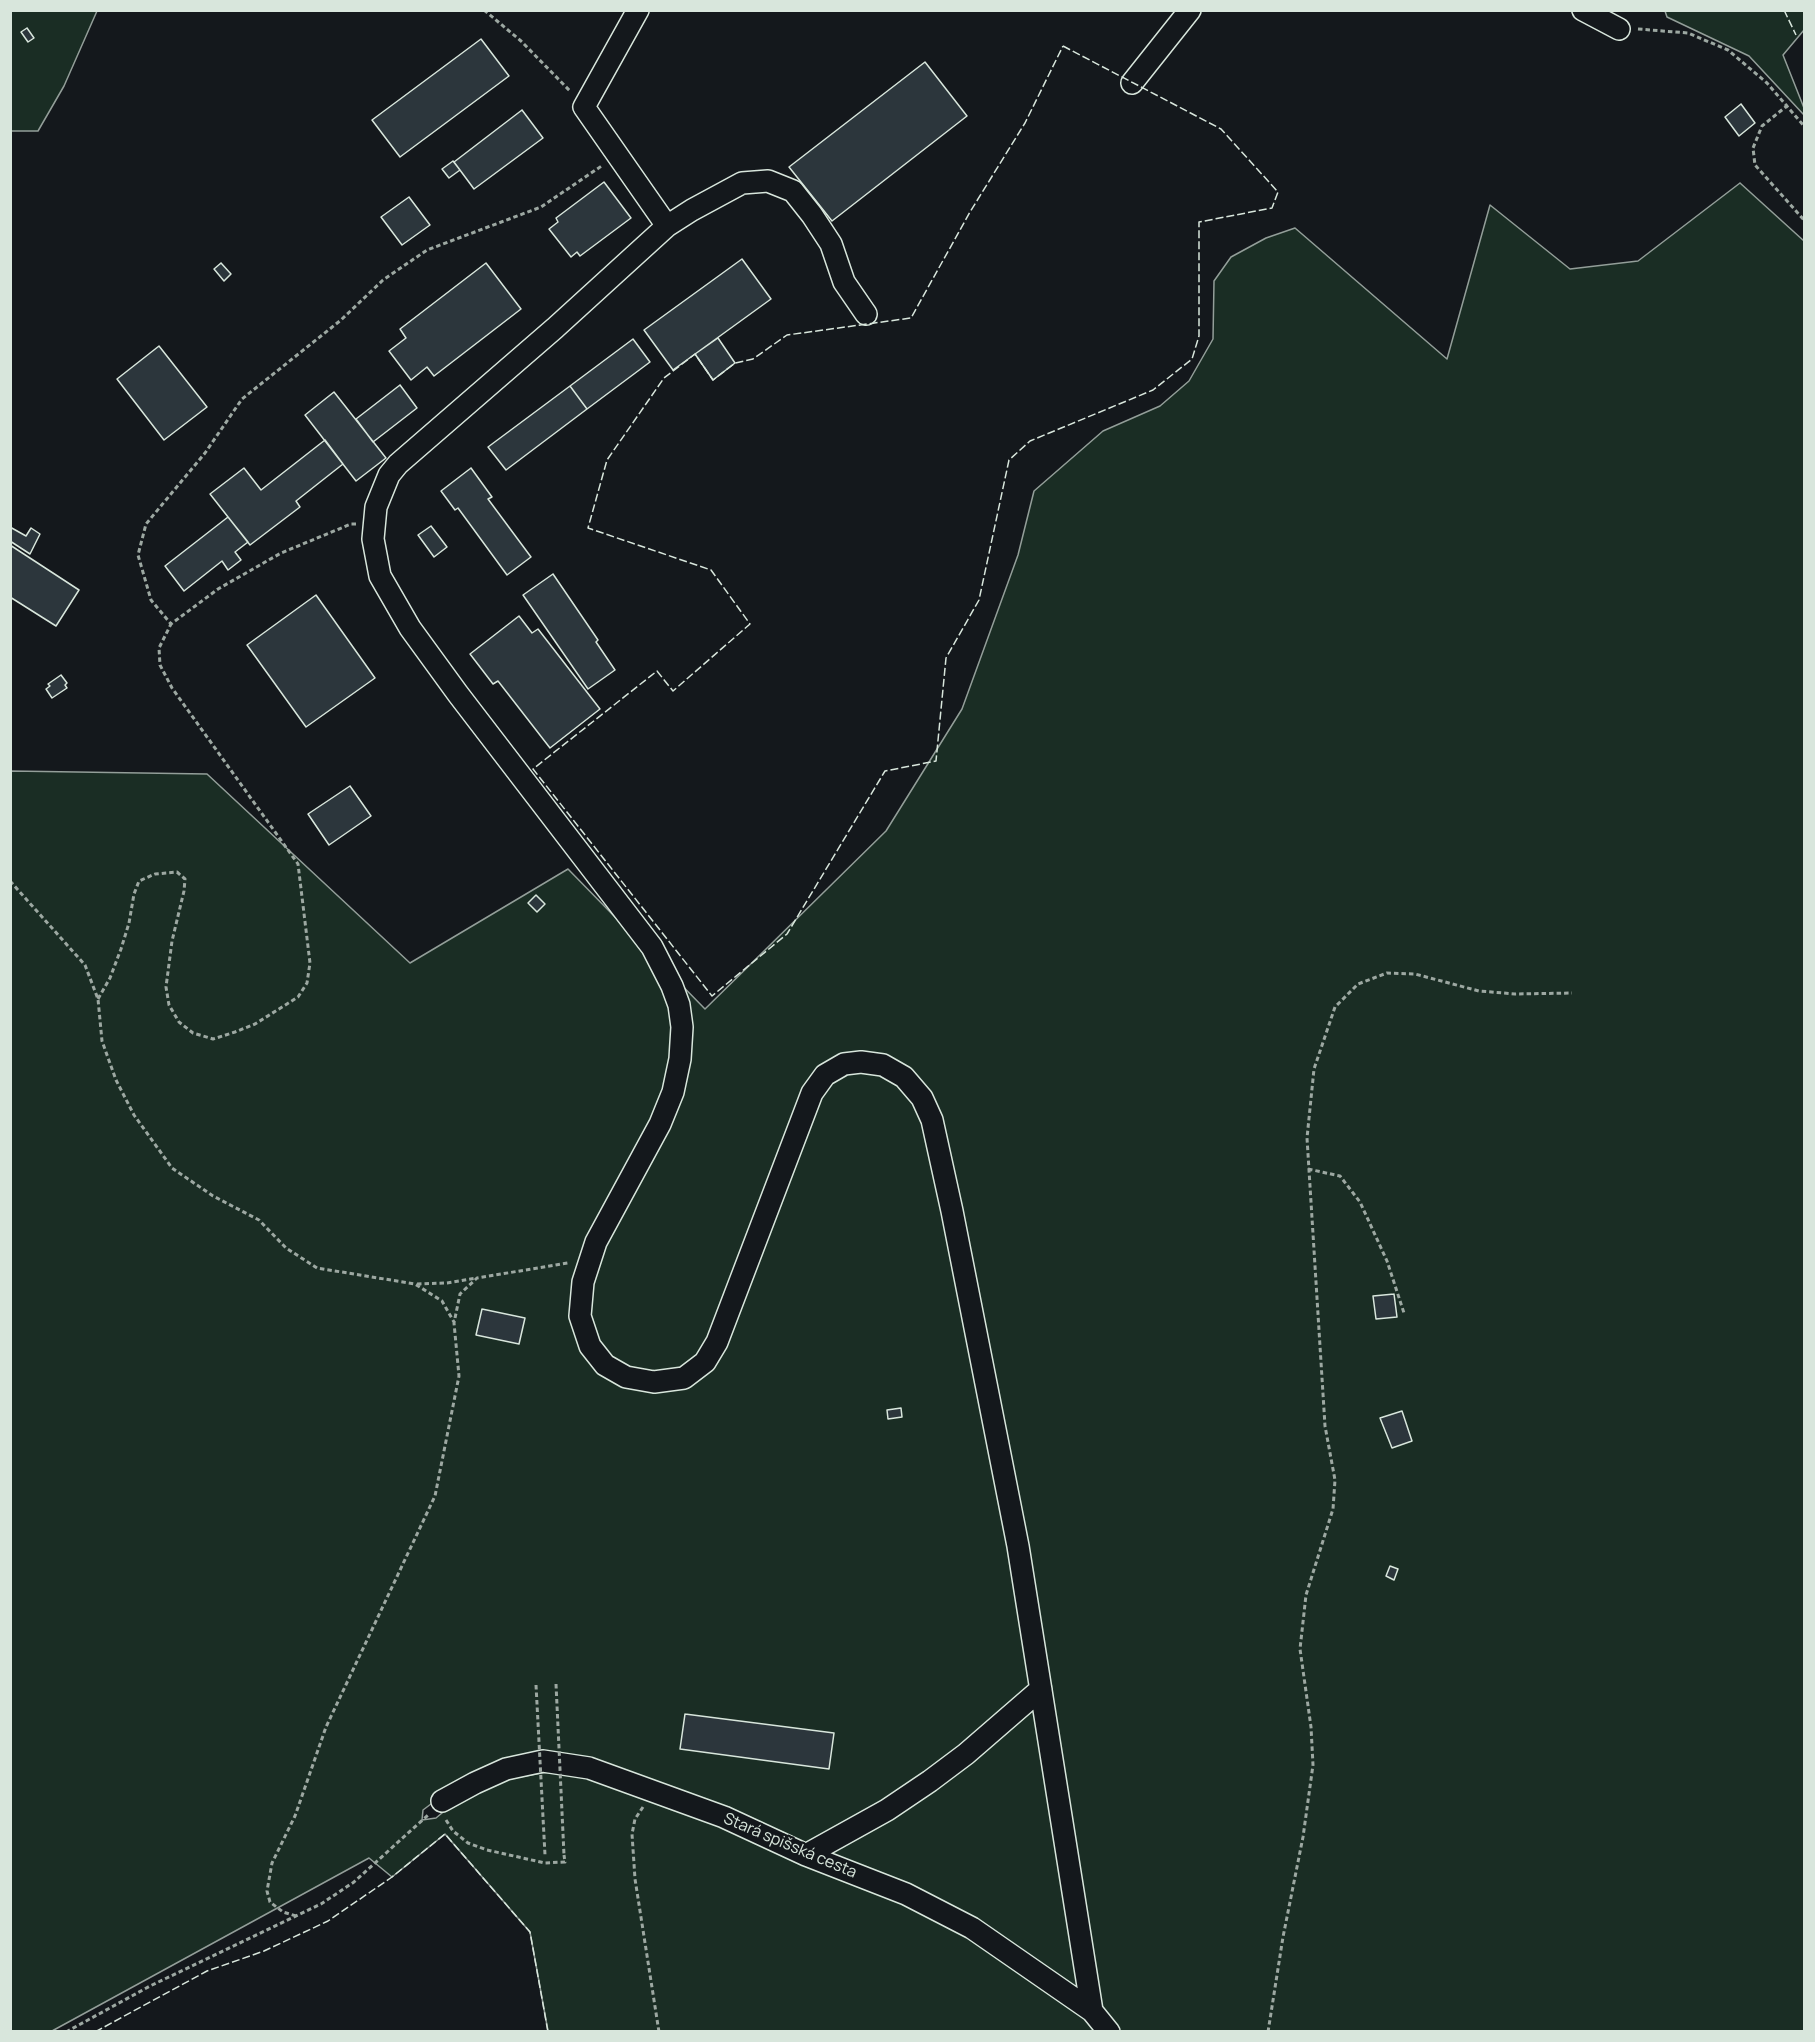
<!DOCTYPE html>
<html>
<head>
<meta charset="utf-8">
<style>
	body { margin:0 }
	#map { position:relative; width:1815px; height:2042px; overflow:hidden; background:#14181c; font-family:Manrope,sans-serif }
	canvas { display:block }
	.frame { position:absolute; inset:0; border:12px solid #d8e6dc; pointer-events:none }
</style>
</head>
<body>
<div id="map">
<canvas width="1815" height="2042"></canvas>
<div class="frame"></div>
</div>
<script>
const c = document.querySelector('canvas').getContext('2d');
c.lineJoin = 'round';
function fillPath(path, color) {
  c.fillStyle = color;
  c.fill(path, 'evenodd');
}
function toPath(rows) {
  const path = new Path2D();
  for (const r of rows) {
    path.moveTo(r[0], r[1]);
    for (let i = 2; i < r.length; i += 2) path.lineTo(r[i], r[i + 1]);
  }
  return path;
}
function trace(path, color, width, dash) {
  c.strokeStyle = color;
  c.lineWidth = width;
  c.lineCap = dash ? 'butt' : 'round';
  c.setLineDash(dash || []);
  c.stroke(path);
}
function drawText(font, color, halo, rows, align = 'center') {
  c.font = font + ' Manrope,sans-serif';
  c.lineWidth = 4.5;
  c.setLineDash([]);
  c.textBaseline = 'middle';
  c.strokeStyle = halo;
  c.fillStyle = color;
  for (const [text, x, y, turn = 0] of rows) {
    c.save();
    c.translate(x, y);
    c.rotate((+turn || 0) * Math.PI / 180);
    c.textAlign = isNaN(turn) ? turn : align;
    if (halo) c.strokeText(text, 0, 0);
    c.fillText(text, 0, 0);
    c.restore();
  }
}
const green = toPath([
	[11,11,97,11,64,86,38,131,11,131,11,11],
	[1665,11,1804,11,1804,30,1783,55,1804,108,1804,115,1749,56,1667,17,1665,11],
	[1740,183,1804,241,1804,2031,548,2031,530,1932,445,1834,392,1877,369,1858,52,2031,11,2032,11,771,207,774,410,963,568,869,705,1009,886,831,962,709,1018,555,1034,491,1103,431,1160,406,1189,381,1213,339,1214,281,1231,257,1266,238,1295,228,1447,359,1490,205,1570,269,1638,261,1740,183],
	[593,1762,567,1771,542,1773,508,1779,454,1803,436,1818,422,1820,423,1810,460,1782,593,1762]
]);
fillPath(green, '#1a2d24');
trace(green, '#939e99', 1.5);
const building = toPath([
	[27,28,34,38,28,42,21,32,27,28],
	[481,39,509,76,400,157,372,120,481,39],
	[925,62,967,116,832,221,789,167,925,62],
	[1741,104,1755,123,1739,136,1725,117,1741,104],
	[522,110,543,138,474,189,454,162,522,110],
	[453,161,460,170,449,178,442,169,453,161],
	[604,182,631,218,580,256,577,252,571,257,549,229,558,222,556,218,604,182],
	[409,197,430,225,402,245,381,217,409,197],
	[742,259,771,299,673,370,644,330,742,259],
	[221,263,231,274,224,281,214,269,221,263],
	[486,263,521,309,434,376,427,367,411,380,389,351,406,338,400,329,486,263],
	[718,338,735,363,713,380,695,354,718,338],
	[633,339,650,362,587,409,570,386,633,339],
	[159,346,207,407,164,440,117,379,159,346],
	[400,385,417,408,373,442,356,419,400,385],
	[570,386,587,409,506,470,488,447,570,386],
	[334,392,386,458,356,481,305,415,334,392],
	[325,440,343,464,296,501,300,507,250,545,210,494,244,468,261,490,325,440],
	[471,468,492,497,488,499,531,557,507,575,458,508,455,510,441,491,471,468],
	[228,517,248,542,235,552,241,560,228,570,222,561,184,591,165,566,228,517],
	[431,526,447,547,434,557,418,535,431,526],
	[10,527,26,536,31,528,40,534,30,554,10,541,10,527],
	[10,545,79,590,56,626,10,597,10,545],
	[553,574,598,640,596,642,615,670,588,689,523,595,553,574],
	[316,595,375,678,306,727,247,645,316,595],
	[519,616,532,633,538,629,600,709,550,748,498,681,493,684,470,654,519,616],
	[61,675,67,683,65,685,67,688,52,698,46,689,50,686,48,684,61,675],
	[350,786,371,816,329,845,308,814,350,786],
	[536,895,545,904,537,912,528,903,536,895],
	[1394,1294,1397,1317,1376,1319,1373,1296,1394,1294],
	[482,1309,525,1318,519,1344,476,1335,482,1309],
	[901,1408,902,1417,888,1419,887,1410,901,1408],
	[1402,1411,1412,1441,1392,1448,1380,1418,1402,1411],
	[1390,1566,1398,1569,1394,1580,1386,1576,1390,1566],
	[685,1714,834,1733,829,1769,680,1749,685,1714]
]);
fillPath(building, '#2c363c');
trace(building, '#d8e6dc', 1.5);
const minor = toPath([
	[638,10,584,107,667,226],
	[1583,10,1619,29],
	[1132,83,1190,10],
	[866,314,844,282,831,244,812,215,793,191,768,181,742,183,692,210,667,226,555,328,398,464,389,475,376,507,373,539,380,576,410,628,458,694,652,947,672,986,679,1005,682,1027,680,1059,673,1092,660,1124,596,1242,583,1282,580,1316,590,1346,605,1365,626,1377,654,1382,684,1378,705,1362,717,1342,812,1093,825,1075,844,1064,861,1062,883,1065,904,1077,922,1098,932,1120,952,1211,1018,1546,1092,2011],
	[442,1801,475,1783,506,1769,543,1761,589,1768,724,1817,806,1855,906,1894,972,1928,1092,2011,1109,2032],
	[806,1855,887,1810,930,1781,966,1754,1041,1689]
]);
trace(minor, '#d8e6dc', 24);
trace(toPath([
	[484,10,521,41,570,91],
	[1638,29,1688,33,1728,50,1767,83,1804,126],
	[1788,105,1762,126,1753,148,1755,165,1804,220],
	[356,524,351,524,281,553,218,589,171,624,151,600,138,555,146,524,205,453,242,399,341,320,383,280,427,250,541,207,603,165],
	[10,881,85,965,98,999,102,1041,116,1080,134,1115,172,1168,213,1196,259,1220,286,1248,317,1268,415,1284,442,1301,454,1322],
	[98,999,110,978,121,949,129,923,134,894,139,881,155,874,177,872,185,879,184,891,172,941,166,987,169,1005,179,1022,193,1033,213,1039,235,1032,255,1024,298,997,307,983,310,963,298,864,172,688,160,665,159,648,171,624],
	[1308,1169,1340,1176,1360,1202,1387,1261,1404,1313],
	[417,1284,447,1283,476,1278],
	[643,1807,635,1819,632,1834,635,1879,659,2032],
	[446,1820,453,1831,468,1843,487,1850,545,1863,565,1862,564,1855],
	[296,1916,283,1912,270,1902,267,1891,272,1863,295,1816,326,1727,435,1496,459,1376,454,1323,460,1294,477,1278,568,1263],
	[66,2032,150,1986,321,1904,354,1882,428,1815],
	[1268,2032,1283,1937,1303,1837,1313,1765,1311,1727,1300,1649,1306,1595,1333,1509,1335,1480,1325,1426,1307,1138,1314,1069,1335,1007,1358,984,1387,973,1415,974,1479,991,1515,994,1572,993]
]), '#9da8a2', 3, [4.5, 3]);
trace(minor, '#14181c', 21);
trace(toPath([
	[556,1684,564,1855],
	[536,1685,545,1855]
]), '#9da8a2', 3, [4.5, 3]);
trace(toPath([
	[1784,10,1796,35],
	[1063,46,1221,129,1278,192,1272,208,1199,222,1199,336,1192,359,1153,390,1030,441,1009,460,979,600,946,658,936,761,885,771,787,934,712,996,533,769,657,671,673,691,750,624,711,570,588,528,607,460,664,378,695,354,713,380,735,363,753,359,787,335,911,318,970,212,1025,123,1063,46],
	[95,2032,207,1971,264,1951,328,1921,392,1877,445,1834,530,1932,548,2032]
]), '#d8e6dc', 1.5, [8, 3]);
drawText('16px', '#d8e6dc', '#14181c', [
	["Stará spišská cesta",790,1846,23]
]);
</script>
</body>
</html>
